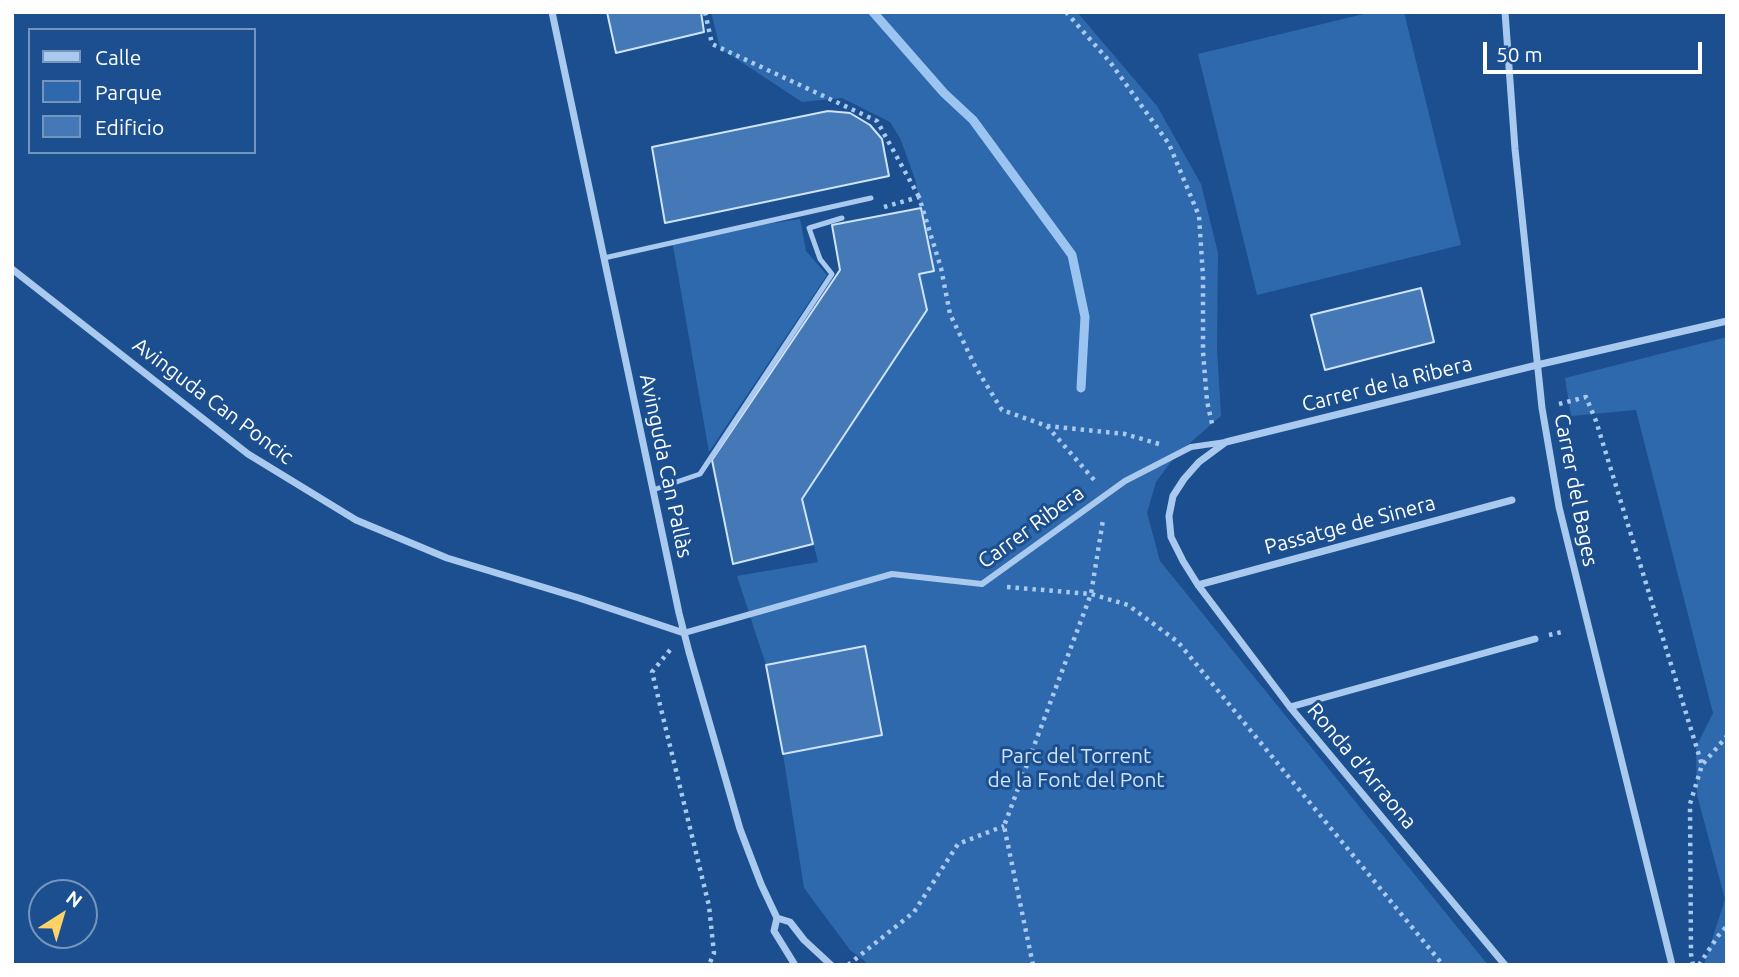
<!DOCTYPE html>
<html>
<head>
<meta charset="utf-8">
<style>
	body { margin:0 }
	#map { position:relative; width:1739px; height:977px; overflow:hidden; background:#1b4f8f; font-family:Ubuntu,sans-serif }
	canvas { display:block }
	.frame { position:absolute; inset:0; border:14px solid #fff; pointer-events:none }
	.legend { position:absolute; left:28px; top:28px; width:228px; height:126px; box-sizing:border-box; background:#1b4f8f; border:2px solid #7695bc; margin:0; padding:9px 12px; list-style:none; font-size:21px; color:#fff }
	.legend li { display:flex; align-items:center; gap:14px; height:35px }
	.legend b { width:35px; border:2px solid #7695bc }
	.north { position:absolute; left:28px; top:879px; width:70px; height:70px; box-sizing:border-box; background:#1b4f8f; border:2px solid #7695bc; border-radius:50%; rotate:37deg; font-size:19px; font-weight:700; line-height:28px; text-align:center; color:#fff }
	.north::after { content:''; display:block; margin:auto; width:24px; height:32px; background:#ffd166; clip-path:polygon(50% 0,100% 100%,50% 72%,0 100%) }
	.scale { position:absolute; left:1483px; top:42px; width:219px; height:32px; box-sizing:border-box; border:4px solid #fff; border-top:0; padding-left:9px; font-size:21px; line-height:24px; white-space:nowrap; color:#fff; -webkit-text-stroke:5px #1b4f8f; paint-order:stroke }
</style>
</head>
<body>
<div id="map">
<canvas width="1739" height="977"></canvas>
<div class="frame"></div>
<ul class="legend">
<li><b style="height:9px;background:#a9c9ee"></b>Calle</li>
<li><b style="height:19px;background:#2e69ad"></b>Parque</li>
<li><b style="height:19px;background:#4478b7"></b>Edificio</li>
</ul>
<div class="north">N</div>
<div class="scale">50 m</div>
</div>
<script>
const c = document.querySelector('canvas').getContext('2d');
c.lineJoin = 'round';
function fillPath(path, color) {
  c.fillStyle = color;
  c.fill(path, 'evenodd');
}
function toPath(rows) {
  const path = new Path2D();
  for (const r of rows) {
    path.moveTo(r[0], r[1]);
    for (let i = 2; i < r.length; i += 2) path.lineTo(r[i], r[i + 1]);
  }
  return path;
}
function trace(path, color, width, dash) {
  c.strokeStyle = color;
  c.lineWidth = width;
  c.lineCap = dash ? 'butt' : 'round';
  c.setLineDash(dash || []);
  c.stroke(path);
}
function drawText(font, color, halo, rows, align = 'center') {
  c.font = font + ' Ubuntu,sans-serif';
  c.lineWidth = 6;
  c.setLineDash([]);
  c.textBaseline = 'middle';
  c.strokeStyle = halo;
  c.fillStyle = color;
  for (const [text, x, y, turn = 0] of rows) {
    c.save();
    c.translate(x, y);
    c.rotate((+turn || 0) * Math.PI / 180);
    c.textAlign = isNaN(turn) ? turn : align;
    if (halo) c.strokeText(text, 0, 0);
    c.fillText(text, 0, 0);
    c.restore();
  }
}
fillPath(toPath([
	[711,12,1077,12,1157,106,1201,184,1218,253,1217,349,1221,416,1176,455,1156,482,1147,513,1160,561,1488,965,870,965,850,950,804,888,783,754,882,735,865,646,766,665,737,576,818,562,802,499,927,310,919,274,934,270,915,179,900,138,890,122,842,98,802,102,720,48],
	[1372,12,1404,12,1461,245,1257,295,1198,54],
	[800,219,806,251,827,275,709,452,672,240,683,237],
	[1727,337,1727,965,1704,965,1725,899,1697,795,1696,747,1713,713,1636,410,1571,416,1565,378]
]), '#2e69ad');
trace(toPath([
	[873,12,944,93,973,120,1072,255,1085,317,1081,388]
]), '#9cc4f0', 9);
const building = toPath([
	[607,12,701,12,704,32,616,53,607,12],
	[828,111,850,113,870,125,882,139,889,176,665,223,652,147,828,111],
	[921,208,934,271,919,274,927,310,802,499,813,544,733,564,712,460,840,270,832,225,921,208],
	[1421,288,1434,342,1325,370,1311,315,1421,288],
	[865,646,882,735,783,754,766,665,865,646]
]);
fillPath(building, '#4478b7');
trace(building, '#cfe3fa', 2);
trace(toPath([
	[705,12,712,44,877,121,919,197],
	[1066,12,1110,62,1169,144,1199,216,1203,276,1203,352,1207,401,1212,424,1215,427],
	[884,207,919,197,941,268,950,314,976,368,1002,410,1047,426,1125,434,1159,444],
	[1559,404,1586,397,1596,421,1702,765],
	[1047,426,1095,481],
	[1007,587,1091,594,1128,605,1178,642,1443,965],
	[1549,635,1562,632],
	[670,650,652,672,709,906,714,953,709,965],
	[848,965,914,912,958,844,1004,826],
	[1033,965,1004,826,1091,594,1103,520],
	[1693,965,1691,954,1690,804,1702,765,1727,736],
	[1699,965,1718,936,1727,926]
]), '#a9c9ee', 4.5, [3.5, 5]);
trace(toPath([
	[604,258,871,198],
	[653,490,700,474,832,274,820,259,809,228,842,218]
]), '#a9c9ee', 5);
trace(toPath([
	[684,633,892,574,982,584,1125,481,1191,447,1226,442]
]), '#a9c9ee', 6);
trace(toPath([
	[552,12,679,613,689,652,740,829,761,884,777,918,774,931,795,965],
	[1505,12,1515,149,1542,408,1559,507,1672,965],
	[12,269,248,454,356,520,447,558,579,598,684,633],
	[1198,585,1512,500],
	[1290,707,1535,639],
	[777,918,790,922,804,940,831,965],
	[1505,965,1290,707,1198,585,1183,561,1171,537,1169,516,1173,496,1184,479,1199,462,1226,442,1537,365,1727,321]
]), '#a9c9ee', 7);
drawText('21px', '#fff', '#1b4f8f', [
	["Carrer de la Ribera",1387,384,-14],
	["Avinguda Can Poncic",213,401,37],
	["Avinguda Can Pallàs",666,466,78],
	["Carrer del Bages",1576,490,79],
	["Passatge de Sinera",1350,525,-15],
	["Carrer Ribera",1031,527,-36],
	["Ronda d'Arraona",1362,766,50]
]);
drawText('21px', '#cfe3fa', '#1b4f8f', [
	["Parc del Torrent",1076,756],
	["de la Font del Pont",1076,780]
]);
</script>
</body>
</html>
